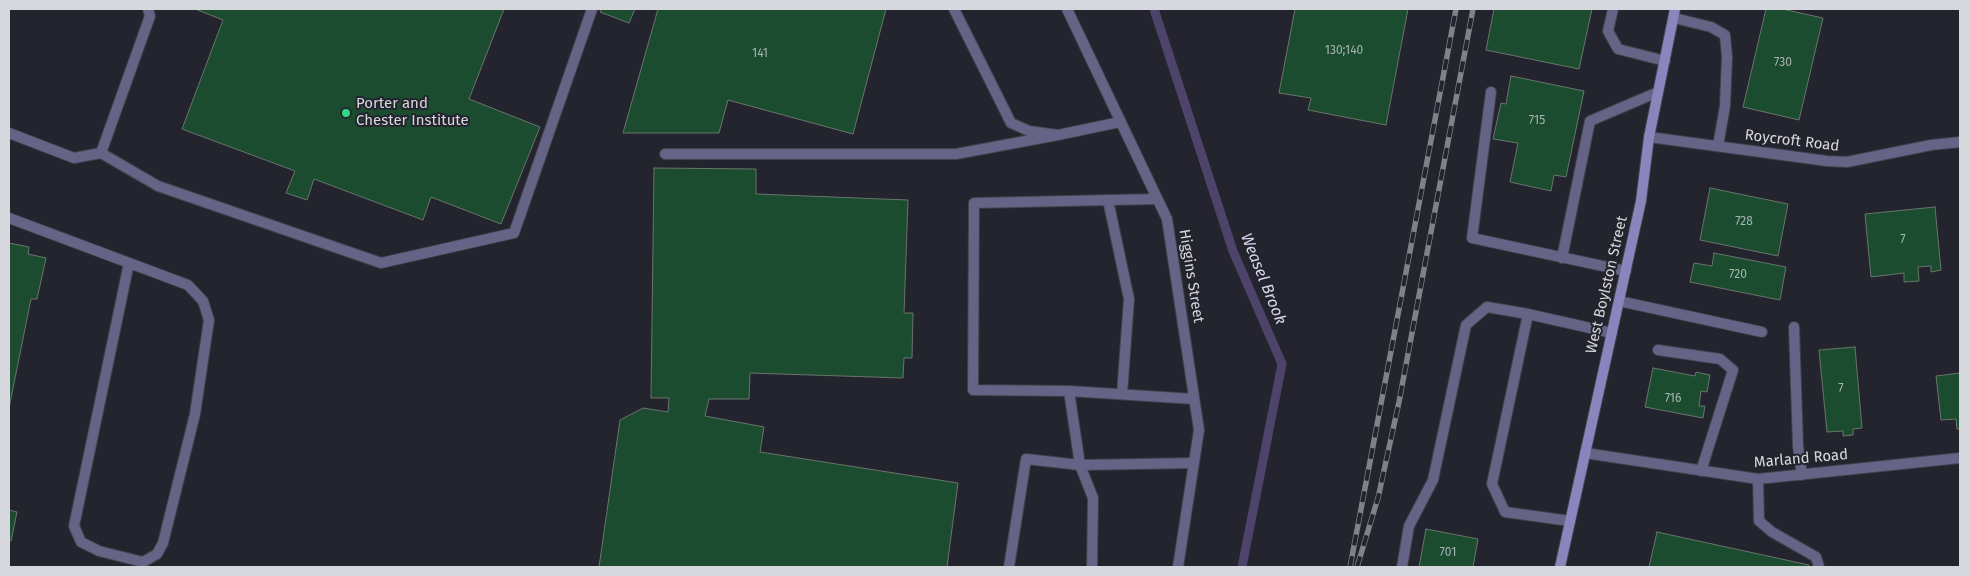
<!DOCTYPE html>
<html>
<head>
<meta charset="utf-8">
<style>
	body { margin:0 }
	#map { position:relative; width:1969px; height:576px; overflow:hidden; background:#24242f; font-family:"Fira Sans",sans-serif }
	canvas { display:block }
	.frame { position:absolute; inset:0; border:10px solid #d7d7de; pointer-events:none }
</style>
</head>
<body>
<div id="map">
<canvas width="1969" height="576"></canvas>
<div class="frame"></div>
</div>
<script>
const c = document.querySelector('canvas').getContext('2d');
c.lineJoin = 'round';
function toPath(rows) {
  const path = new Path2D();
  for (const r of rows) {
    path.moveTo(r[0], r[1]);
    for (let i = 2; i < r.length; i += 2) path.lineTo(r[i], r[i + 1]);
  }
  return path;
}
function trace(path, color, width, dash) {
  c.strokeStyle = color;
  c.lineWidth = width;
  c.lineCap = dash ? 'butt' : 'round';
  c.setLineDash(dash || []);
  c.stroke(path);
}
function fillPath(path, color) {
  c.fillStyle = color;
  c.fill(path, 'evenodd');
}
function drawText(font, color, halo, rows, align = 'center') {
  c.font = font + ' "Fira Sans",sans-serif';
  c.lineWidth = 4;
  c.setLineDash([]);
  c.textBaseline = 'middle';
  c.strokeStyle = halo;
  c.fillStyle = color;
  for (const [text, x, y, turn = 0] of rows) {
    c.save();
    c.translate(x, y);
    c.rotate((+turn || 0) * Math.PI / 180);
    c.textAlign = isNaN(turn) ? turn : align;
    if (halo) c.strokeText(text, 0, 0);
    c.fillText(text, 0, 0);
    c.restore();
  }
}
trace(toPath([
	[1154,9,1233,251,1282,364,1242,567]
]), '#4e436a', 9);
const building = toPath([
	[195,9,504,9,469,99,540,127,501,224,431,197,423,220,314,179,307,200,286,193,295,171,182,129,223,20,195,9],
	[601,9,635,9,629,23,600,12,601,9],
	[658,9,886,9,853,134,728,100,719,133,623,133,658,9],
	[1295,9,1408,9,1386,125,1308,110,1311,98,1279,93,1295,9],
	[1494,9,1592,9,1579,69,1486,50,1494,9],
	[1766,9,1782,9,1823,18,1799,120,1743,107,1766,9],
	[1511,76,1584,91,1566,177,1554,175,1551,191,1510,182,1518,143,1493,139,1501,103,1506,104,1511,76],
	[654,168,756,169,756,194,908,200,904,313,913,313,912,358,904,358,903,378,750,373,749,399,709,399,705,416,764,427,760,452,958,483,947,567,599,567,620,420,643,408,668,412,669,398,651,398,654,168],
	[1710,188,1788,204,1778,256,1700,240,1710,188],
	[1935,207,1941,270,1931,272,1931,266,1918,267,1919,281,1904,282,1904,273,1871,277,1865,214,1935,207],
	[9,243,29,247,28,254,46,258,37,299,31,299,9,408,9,243],
	[1714,253,1786,267,1780,300,1690,282,1694,263,1712,266,1714,253],
	[1855,347,1862,428,1853,429,1853,435,1843,436,1843,431,1827,432,1819,350,1855,347],
	[1653,368,1695,376,1696,372,1710,375,1707,392,1701,391,1699,406,1705,406,1703,418,1645,407,1653,368],
	[1960,373,1960,429,1957,429,1956,419,1941,420,1936,376,1960,373],
	[9,510,17,512,11,541,9,540,9,510],
	[1426,529,1478,539,1473,567,1419,567,1426,529],
	[1657,532,1809,565,1808,567,1649,567,1657,532]
]);
fillPath(building, '#1b4c30');
trace(building, '#69756c', 1);
const lane = toPath([
	[954,9,1011,123,1029,131,1058,135,1120,122],
	[1613,9,1608,31,1618,49,1665,61],
	[1674,18,1711,27,1725,35,1727,57,1725,106,1718,146],
	[1491,92,1472,238,1626,271],
	[9,133,74,158,101,153,150,16,148,9],
	[101,153,158,186,381,263,514,233,592,9],
	[665,154,956,154,1058,135],
	[1108,200,1129,299,1122,394],
	[9,218,188,285,203,301,209,320,195,414,163,543,157,554,143,562,99,551,81,542,74,526,129,263],
	[1562,258,1590,121,1658,92],
	[1619,301,1762,332],
	[1794,327,1798,446,1802,475],
	[1658,350,1720,359,1733,370,1701,471],
	[1069,391,973,390,974,203,1157,199],
	[1758,479,1759,521,1772,532,1816,557,1819,567],
	[1570,521,1505,512,1492,484,1528,314,1612,333],
	[1009,567,1026,459,1080,465,1069,391,1194,399],
	[1092,567,1093,498,1080,465,1194,463],
	[1402,567,1409,526,1433,480,1466,325,1487,307,1528,314]
]);
const street = toPath([
	[1067,9,1167,219,1199,430,1178,567],
	[1649,137,1827,161,1847,162,1931,145,1960,142],
	[1585,453,1758,479,1960,458]
]);
const secondary = toPath([
	[1560,567,1641,201,1649,137,1675,9]
]);
trace(lane, '#41414b', 12);
trace(street, '#41414b', 12);
trace(secondary, '#41414b', 12);
trace(lane, '#656386', 10);
trace(street, '#656386', 10);
trace(secondary, '#8986bd', 10);
const rail = toPath([
	[1350,567,1456,9],
	[1357,567,1378,498,1399,402,1473,9]
]);
trace(rail, '#81818a', 5.5);
trace(rail, '#24242f', 4, [11]);
for (const [x, y, r, color] of [
	[346,113,5,"#2ed883"]
]) {
  const dot = new Path2D();
  dot.arc(x, y, r, 0, 2 * Math.PI);
  c.fillStyle = color;
  c.fill(dot);
  trace(dot, '#24242f', 2);
}
drawText('12px', '#a8b4b2', null, [
	["130;140",1344,51],
	["141",760,54],
	["730",1783,63],
	["715",1537,121],
	["728",1744,222],
	["7",1903,240],
	["720",1738,275],
	["7",1841,389],
	["716",1673,399],
	["701",1448,553]
]);
drawText('15px', '#d7d7de', '#24242f', [
	["Porter and",356,104],
	["Chester Institute",356,121]
], 'left');
drawText('15px', '#d7d7de', '#24242f', [
	["Roycroft Road",1792,141,7],
	["Higgins Street",1191,276,81],
	["West Boylston Street",1607,285,-77],
	["Marland Road",1801,459,-5]
]);
drawText('italic 16px', '#d7d7ed', '#24242f', [
	["Weasel Brook",1263,279,68]
]);
</script>
</body>
</html>
